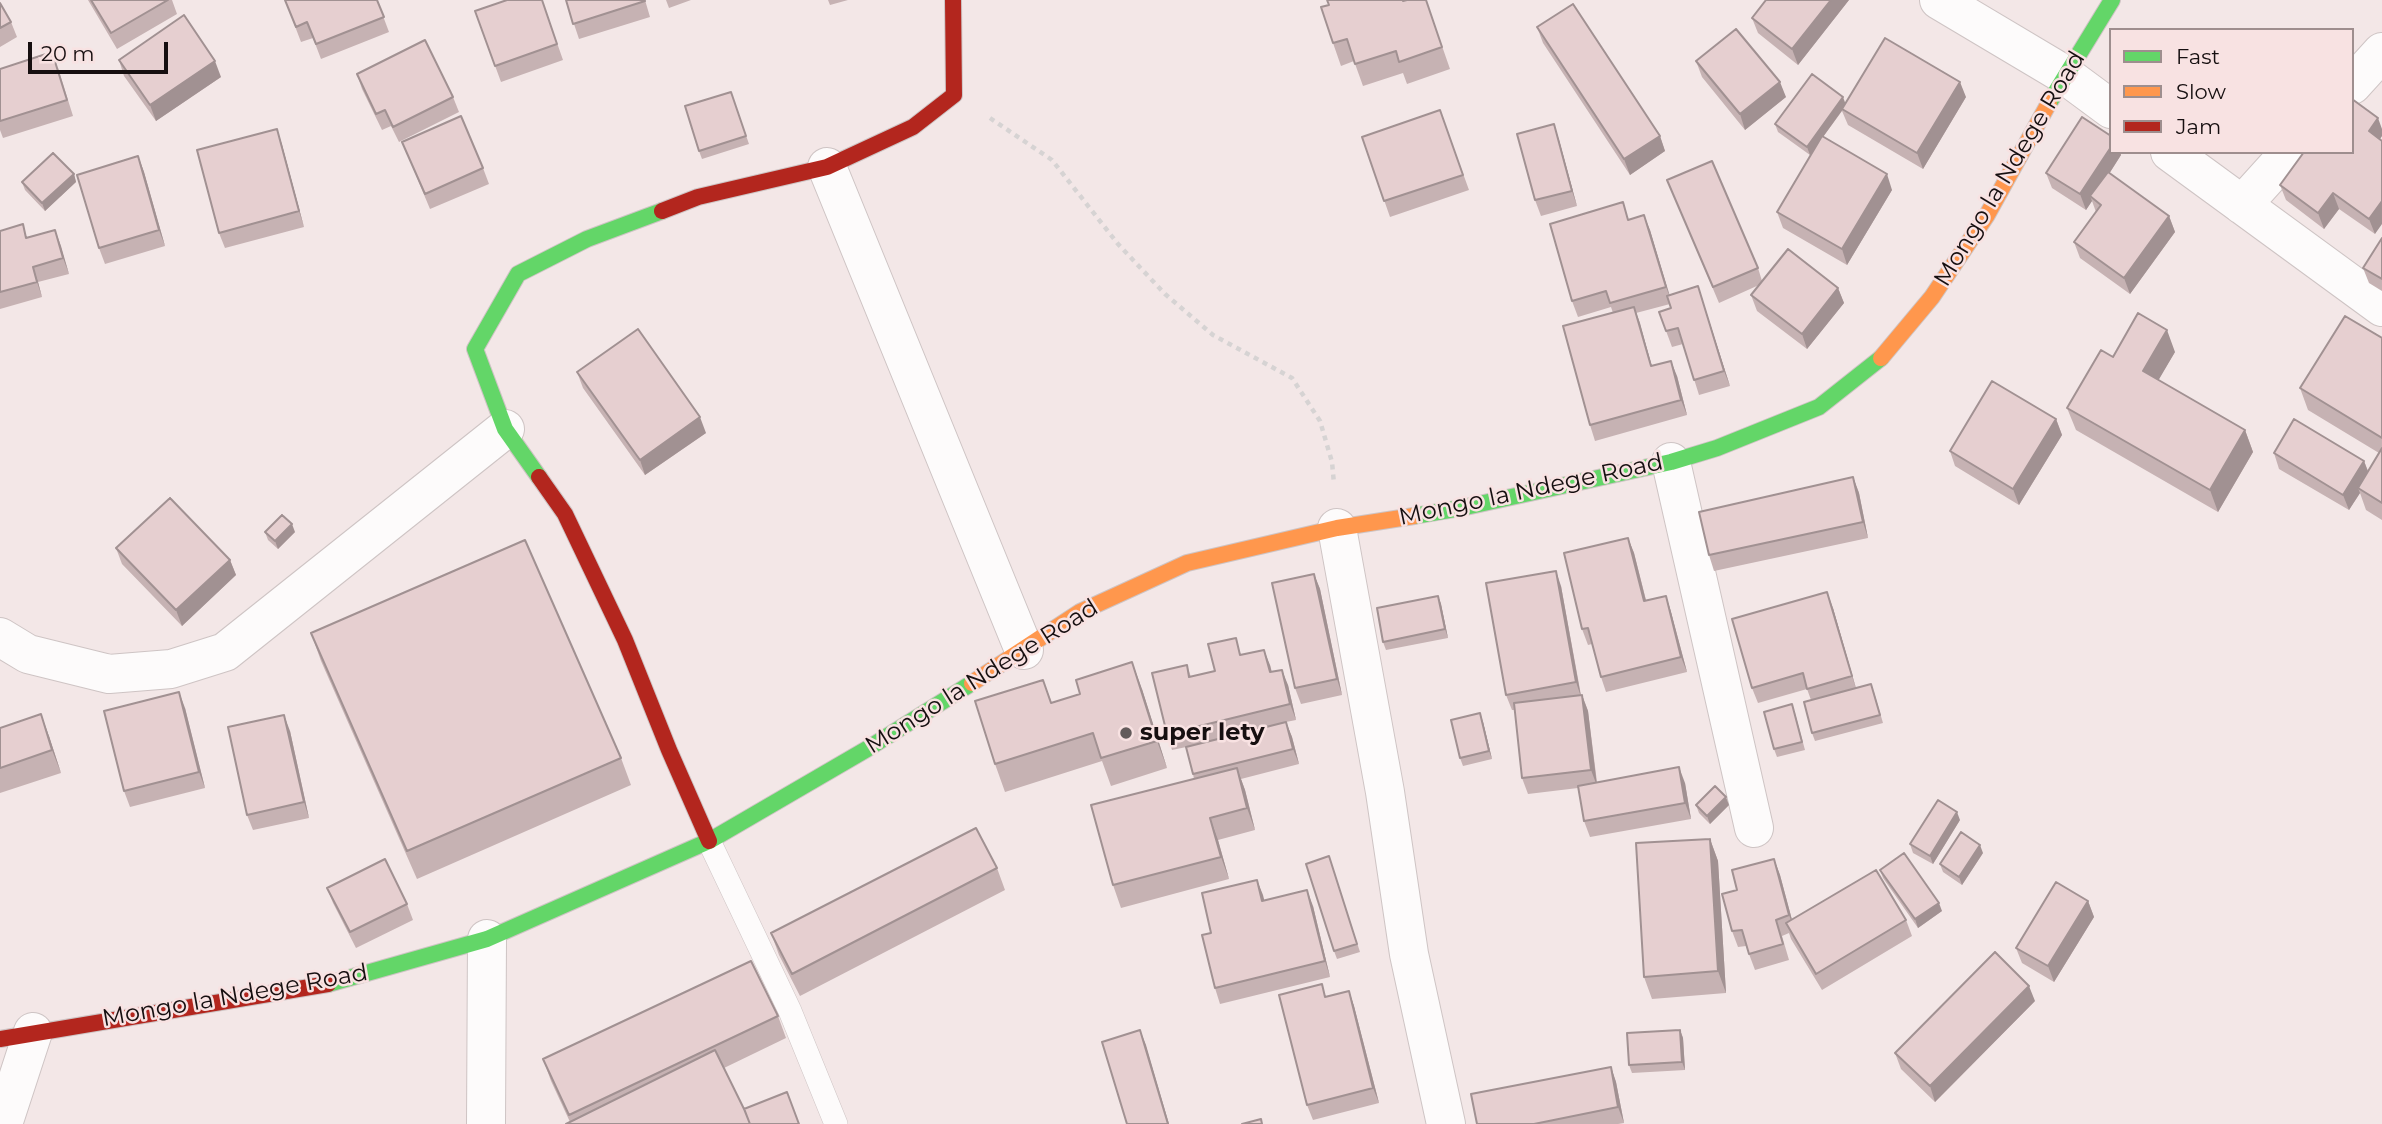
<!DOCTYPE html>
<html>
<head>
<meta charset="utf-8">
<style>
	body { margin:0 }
	#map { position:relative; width:2382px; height:1124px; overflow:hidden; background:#f3e7e7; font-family:Montserrat,sans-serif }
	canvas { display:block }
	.legend { position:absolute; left:2109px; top:28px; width:245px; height:126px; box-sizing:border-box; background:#f8e2e2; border:2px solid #9e8e8e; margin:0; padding:9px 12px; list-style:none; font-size:21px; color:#160f10 }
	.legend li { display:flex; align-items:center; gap:14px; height:35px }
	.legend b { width:35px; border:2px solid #9e8e8e }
	.scale { position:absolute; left:28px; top:42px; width:140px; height:32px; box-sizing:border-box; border:4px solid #160f10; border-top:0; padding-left:9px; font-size:21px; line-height:24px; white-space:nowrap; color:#160f10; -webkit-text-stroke:5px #f8e2e2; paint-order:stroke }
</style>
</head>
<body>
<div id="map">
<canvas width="2382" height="1124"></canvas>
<ul class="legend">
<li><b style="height:9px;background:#63d668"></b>Fast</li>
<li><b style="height:9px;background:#ff974d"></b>Slow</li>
<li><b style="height:9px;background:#b3261e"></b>Jam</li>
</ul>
<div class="scale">20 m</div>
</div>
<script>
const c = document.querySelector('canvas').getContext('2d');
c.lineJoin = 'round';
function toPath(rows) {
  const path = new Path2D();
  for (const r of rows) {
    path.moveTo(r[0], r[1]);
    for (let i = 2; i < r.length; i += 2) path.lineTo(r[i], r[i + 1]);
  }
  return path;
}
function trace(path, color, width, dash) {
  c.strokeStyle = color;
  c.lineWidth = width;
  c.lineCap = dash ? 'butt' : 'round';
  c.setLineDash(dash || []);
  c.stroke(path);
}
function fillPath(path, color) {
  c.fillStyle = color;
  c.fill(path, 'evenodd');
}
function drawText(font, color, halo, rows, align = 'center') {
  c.font = font + ' Montserrat,sans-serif';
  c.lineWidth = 5;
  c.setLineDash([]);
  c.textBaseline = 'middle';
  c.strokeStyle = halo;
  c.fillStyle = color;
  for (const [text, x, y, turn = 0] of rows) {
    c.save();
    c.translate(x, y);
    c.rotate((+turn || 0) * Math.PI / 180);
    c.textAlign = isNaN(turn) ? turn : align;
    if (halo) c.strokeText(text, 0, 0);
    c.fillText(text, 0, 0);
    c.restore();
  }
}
const lane = toPath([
	[709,841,790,1011,836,1124]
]);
const street = toPath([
	[1939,0,2065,75,2111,109],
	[2352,85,2382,52],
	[2170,152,2382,307],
	[827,167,1024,650],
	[2242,205,2290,152],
	[1671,462,1754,828],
	[1337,528,1385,792,1409,954,1446,1124],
	[0,637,28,654,109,674,171,669,225,652,505,429],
	[3,1124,33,1032],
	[486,1124,487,939]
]);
const fast = toPath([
	[2049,103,2112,0],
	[539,477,505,429,475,349,518,274,587,239,662,211],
	[1414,516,1461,508,1671,462,1717,448,1819,407,1881,358],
	[328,984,487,939,709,841,867,749,972,683]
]);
const slow = toPath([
	[1881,358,1932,297,1987,215,2049,103],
	[972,683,1080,612,1187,563,1337,528,1414,516]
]);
const jam = toPath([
	[662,211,698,197,827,167,913,127,954,95,953,0],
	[539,477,565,514,625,640,669,750,709,841],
	[0,1039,328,984]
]);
trace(lane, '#cec4c4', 24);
trace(street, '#cec4c4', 40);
trace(fast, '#cec4c4', 18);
trace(slow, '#cec4c4', 18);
trace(jam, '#cec4c4', 18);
trace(toPath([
	[990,118,1052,160,1118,244,1165,294,1213,335,1292,378,1320,421,1332,462,1334,484]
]), '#d6d3d3', 4.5, [5, 5]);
trace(lane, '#fdfbfb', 23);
trace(street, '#fdfbfb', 38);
trace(fast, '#63d668', 16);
trace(slow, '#ff974d', 16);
trace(jam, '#b3261e', 16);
fillPath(toPath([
	[88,0,172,0,177,14,117,49],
	[285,0,377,0,389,32,321,59,313,38,301,42],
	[542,0,563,60,501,82,475,11],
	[566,0,645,0,650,17,579,39],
	[666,0,691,0,669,8],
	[828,0,848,0,830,5],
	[1426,0,1450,69,1407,84,1403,73,1363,86,1354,61,1341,66,1333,43,1404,1],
	[1766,0,1849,0,1798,65,1758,33,1752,18],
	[0,3,11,22,17,37,0,47],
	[1537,27,1660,136,1665,151,1630,175,1543,43],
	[119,60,221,77,156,121,124,76],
	[1696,61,1786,97,1745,130,1702,77],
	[58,68,73,116,3,138,0,130,0,69],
	[357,74,453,97,459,112,399,142,391,126,382,130,362,89],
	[731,92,749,144,702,159,699,151],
	[1966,97,1923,169,1848,125,1842,111,1823,137,1892,190,1847,265,1783,228,1777,212,1814,150,1810,155,1778,132,1775,124,1846,103],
	[1440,110,1469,190,1390,217,1362,137],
	[277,129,282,145,304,227,225,248,219,233],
	[2382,136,2380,139,2375,234,2339,209,2324,229,2286,200,2280,185],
	[1559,140,1577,206,1541,216,1535,200],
	[402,142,483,168,489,184,430,209],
	[2111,152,2120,152,2121,155,2109,174,2169,216,2175,232,2130,294,2080,258,2074,242,2096,212,2092,201,2086,210,2052,188,2046,173],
	[138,156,144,172,165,246,105,264,99,248],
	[74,174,76,182,45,211,25,190,22,182],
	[1667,180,1758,268,1762,281,1838,288,1844,303,1807,349,1757,311,1751,295,1759,285,1719,303],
	[1629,219,1650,230,1669,295,1698,286,1730,386,1699,395,1683,344,1672,347,1659,312,1671,308,1670,304,1636,313,1652,366,1677,376,1687,415,1595,441,1590,425,1613,313,1611,307,1578,317,1572,301],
	[55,230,69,274,38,282,42,297,0,309,0,231,28,237],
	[2382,238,2382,291,2369,283,2363,268],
	[2382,338,2382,520,2366,510,2360,493,2349,510,2279,469,2274,453,2364,461,2368,471,2379,453,2308,410,2300,388],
	[2175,352,2158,380,2245,430,2253,452,2218,512,2076,430,2067,408,2113,357],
	[577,372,706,433,645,475,583,388],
	[2056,419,2062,435,2019,505,1955,466,1950,451],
	[1853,477,1859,493,1868,538,1714,571,1709,555],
	[265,532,295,532,278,549,268,540],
	[1628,538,1634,553,1646,600,1666,596,1671,612,1687,672,1606,692,1601,677,1592,644,1588,645,1582,629],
	[116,548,230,560,236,575,182,626,122,564],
	[1314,574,1320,589,1342,695,1301,704,1295,688],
	[1561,586,1581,695,1582,695,1588,711,1597,782,1685,783,1691,819,1590,837,1584,821,1578,788,1528,794,1522,778,1515,710,1512,710,1506,695],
	[1438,596,1441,604,1448,638,1386,650,1383,642],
	[1833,608,1856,688,1874,692,1883,723,1815,741,1812,733,1811,700,1807,689,1758,703,1752,688],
	[311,633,621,758,631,785,417,879,321,661],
	[1242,655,1270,665,1272,672,1288,685,1296,720,1286,722,1292,737,1299,764,1241,779,1245,790,1255,830,1218,840,1229,879,1121,908,1113,885,1194,779,1193,774,1191,746,1172,750,1167,734,1187,665,1191,677,1215,671],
	[1043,680,1052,703,1142,689,1167,768,1111,786,1102,761,1005,792,995,764],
	[185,708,205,788,130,807,124,791],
	[1795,713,1805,750,1777,757,1774,749],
	[1483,722,1492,759,1463,766,1460,758],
	[0,728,49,736,61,773,0,793],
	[290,731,309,818,253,830,247,815],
	[1696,805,1729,805,1710,824,1699,813],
	[1960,820,1933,864,1913,853,1910,844],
	[1710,839,1718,861,1726,993,1652,999,1644,977],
	[1983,853,1962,885,1943,872,1940,864],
	[1329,856,1360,952,1337,959,1334,951],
	[1774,859,1780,875,1792,920,1906,920,1912,936,1822,990,1791,939,1789,933,1782,936,1789,960,1755,970,1746,946,1738,947,1732,931,1737,890],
	[997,868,1005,890,800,996,779,955,771,933],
	[1880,870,1942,911,1918,928,1883,878],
	[1257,880,1264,900,1313,906,1330,977,1220,1004,1215,988,1211,933],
	[327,888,407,904,413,920,356,948,333,903],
	[2088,901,2094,917,2054,982,2022,963,2016,948],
	[1349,991,1354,1006,1379,1103,1313,1120,1307,1105,1327,997],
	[2035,1001,1935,1102,1901,1069,1895,1053],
	[778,1016,786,1038,724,1068,744,1109,570,1122,551,1081,543,1059],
	[1680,1030,1683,1038,1685,1070,1632,1073,1629,1065],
	[1611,1067,1616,1082,1624,1123,1618,1124,1477,1124]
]), '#c6b2b3');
fillPath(toPath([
	[1831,0,1849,0,1798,65,1792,49],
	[215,61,221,77,156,121,150,105],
	[1780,82,1786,97,1745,130,1740,114],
	[1960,82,1966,97,1923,169,1917,153],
	[1843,97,1846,105,1810,155,1807,147],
	[2378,118,2382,129,2382,136,2374,147,2369,131],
	[1554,124,1559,140,1577,206,1572,191],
	[277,129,282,145,304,227,299,211],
	[1660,136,1665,151,1630,175,1624,159],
	[2111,147,2111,152,2120,152,2121,155,2093,199,2090,196,2092,201,2086,210,2080,194],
	[138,156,144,172,165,246,159,230],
	[74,174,76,182,45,211,42,203],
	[1887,174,1892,190,1847,265,1842,249],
	[2333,193,2339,209,2324,229,2318,213],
	[2382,201,2382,224,2375,234,2369,219],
	[1644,215,1650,230,1672,303,1666,287],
	[2169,216,2175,232,2130,294,2124,278],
	[55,230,61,246,69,274,63,258],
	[33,267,38,282,42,297,37,282],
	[1698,286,1703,302,1730,386,1724,371],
	[1838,288,1844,303,1807,349,1802,334],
	[1634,307,1640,323,1656,382,1651,366],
	[2167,330,2175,352,2151,393,2143,371],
	[1671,361,1677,376,1687,415,1681,400],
	[700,417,706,433,645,475,640,460],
	[2056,419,2062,435,2019,505,2013,489],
	[2245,430,2253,452,2218,512,2210,490],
	[2364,461,2370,477,2358,488,2360,493,2349,510,2343,495],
	[1853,477,1859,493,1868,538,1863,522],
	[292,524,295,532,278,549,275,541],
	[1628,538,1634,553,1650,617,1644,601],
	[230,560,236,575,182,626,176,610],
	[1556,571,1561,586,1581,697,1576,682],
	[1314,574,1320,589,1342,695,1337,679],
	[1827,592,1833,608,1857,692,1852,676],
	[1438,596,1441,604,1448,638,1445,629],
	[1666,596,1671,612,1687,672,1681,657],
	[1264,650,1270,665,1275,688,1270,672],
	[1132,662,1142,689,1167,768,1157,741],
	[1282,670,1288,685,1296,720,1290,704],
	[179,692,185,708,205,788,199,772],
	[1582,695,1588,711,1597,786,1591,770],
	[1480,713,1483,722,1492,759,1489,751],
	[41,714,49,736,61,773,52,750],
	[284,715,290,731,309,818,304,802],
	[1286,722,1292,737,1299,764,1293,749],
	[1679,767,1685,783,1691,819,1685,803],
	[1237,768,1245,790,1255,830,1247,808],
	[1726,797,1729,805,1710,824,1707,816],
	[1957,812,1960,820,1933,864,1930,856],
	[1210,818,1218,840,1229,879,1221,857],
	[1710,839,1718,861,1726,993,1718,971],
	[1980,845,1983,853,1962,885,1959,877],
	[1774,859,1780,875,1795,931,1789,915],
	[1257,880,1263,895,1268,916,1262,901],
	[1307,890,1313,906,1330,977,1325,961],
	[2088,901,2094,917,2054,982,2048,966],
	[1939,903,1942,911,1918,928,1915,919],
	[2029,986,2035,1001,1935,1102,1930,1086],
	[1349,991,1354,1006,1379,1103,1373,1088],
	[1140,1030,1146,1045,1169,1124,1168,1124],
	[1680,1030,1683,1038,1685,1070,1682,1062],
	[1611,1067,1616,1082,1624,1123,1618,1107]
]), '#a19192');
const building = toPath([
	[91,0,168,0,111,33,91,0],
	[285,0,377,0,384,17,316,44,307,22,296,27,285,0],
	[507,0,542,0,557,44,495,66,475,11,507,0],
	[566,0,644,0,645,1,573,24,566,0],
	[1327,0,1403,0,1403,1,1407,0,1426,0,1442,47,1399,62,1396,51,1355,64,1347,39,1333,43,1321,7,1329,5,1327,0],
	[1766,0,1831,0,1792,49,1752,18,1766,0],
	[0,3,11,22,0,28,0,3],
	[1573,4,1660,136,1624,159,1537,27,1573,4],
	[184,15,215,61,150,105,119,60,184,15],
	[1736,29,1780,82,1740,114,1696,61,1736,29],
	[1885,38,1960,82,1917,153,1842,109,1885,38],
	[425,40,453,97,393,127,385,110,376,114,357,74,425,40],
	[52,52,67,100,0,121,0,69,52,52],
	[1812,74,1843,97,1807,147,1775,124,1812,74],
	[731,92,746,136,699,151,685,106,731,92],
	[2352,99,2378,118,2369,131,2382,141,2382,201,2369,219,2333,193,2318,213,2280,185,2304,152,2352,152,2352,99],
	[1440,110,1463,175,1384,201,1362,137,1440,110],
	[461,116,483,168,425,194,402,142,461,116],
	[2082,117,2111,136,2111,147,2080,194,2046,173,2082,117],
	[1554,124,1572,191,1535,200,1517,134,1554,124],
	[277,129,299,211,219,233,197,150,277,129],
	[1822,136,1887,174,1842,249,1777,212,1822,136],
	[53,153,74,174,42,203,22,182,53,153],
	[138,156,159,230,99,248,77,175,138,156],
	[1712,161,1758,268,1713,287,1667,180,1712,161],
	[2108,172,2169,216,2124,278,2074,242,2101,205,2090,196,2108,172],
	[1623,202,1628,220,1644,215,1666,287,1610,303,1606,291,1572,301,1550,224,1623,202],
	[23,224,26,238,55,230,63,258,33,267,37,282,0,292,0,231,23,224],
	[2382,238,2382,279,2363,268,2382,238],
	[1788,249,1838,288,1802,334,1751,295,1788,249],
	[1698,286,1724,371,1694,380,1678,328,1666,331,1659,312,1671,308,1667,296,1698,286],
	[1634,307,1651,366,1671,361,1681,400,1590,425,1563,326,1634,307],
	[2138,313,2167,330,2143,371,2245,430,2210,490,2067,408,2101,350,2113,357,2138,313],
	[2345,316,2382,338,2382,438,2300,388,2345,316],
	[638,329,700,417,640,460,577,372,638,329],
	[1992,381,2056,419,2013,489,1950,451,1992,381],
	[2294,419,2364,461,2343,495,2274,453,2294,419],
	[2382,448,2382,503,2358,488,2382,448],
	[1853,477,1863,522,1709,555,1699,512,1853,477],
	[170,498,230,560,176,610,116,548,170,498],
	[282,515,292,524,275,541,265,532,282,515],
	[1628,538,1644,601,1666,596,1681,657,1601,677,1588,628,1582,629,1564,553,1628,538],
	[525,540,621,758,407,851,311,633,525,540],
	[1556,571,1576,682,1506,695,1486,583,1556,571],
	[1314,574,1337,679,1295,688,1272,583,1314,574],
	[1827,592,1852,676,1807,689,1803,673,1752,688,1732,619,1827,592],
	[1438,596,1445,629,1383,642,1377,608,1438,596],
	[1236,638,1240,655,1264,650,1270,672,1282,670,1290,704,1167,734,1152,673,1187,665,1189,677,1215,671,1208,644,1236,638],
	[1132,662,1157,741,1101,758,1093,733,995,764,975,701,1043,680,1051,703,1080,694,1076,680,1132,662],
	[1871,684,1880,715,1812,733,1804,702,1871,684],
	[179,692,199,772,124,791,104,711,179,692],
	[1582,695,1591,770,1522,778,1514,703,1582,695],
	[1792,704,1802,742,1774,749,1764,712,1792,704],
	[1480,713,1489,751,1460,758,1451,720,1480,713],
	[41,714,52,750,0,768,0,728,41,714],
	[284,715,304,802,247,815,228,727,284,715],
	[1286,722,1293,749,1193,774,1186,747,1286,722],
	[1679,767,1685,803,1584,821,1578,786,1679,767],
	[1237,768,1247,808,1210,818,1221,857,1113,885,1091,805,1237,768],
	[1715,786,1726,797,1707,816,1696,805,1715,786],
	[1938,800,1957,812,1930,856,1910,844,1938,800],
	[976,828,997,868,792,974,771,933,976,828],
	[1961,832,1980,845,1959,877,1940,864,1961,832],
	[1710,839,1718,971,1644,977,1636,843,1710,839],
	[1904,853,1939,903,1915,919,1880,870,1904,853],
	[1329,856,1357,944,1334,951,1306,864,1329,856],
	[385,859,407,904,350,932,327,888,385,859],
	[1774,859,1789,915,1776,920,1783,944,1749,954,1742,930,1732,931,1722,894,1737,890,1732,870,1774,859],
	[1876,870,1906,920,1816,974,1786,923,1876,870],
	[1257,880,1262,901,1307,890,1325,961,1215,988,1202,935,1211,933,1202,893,1257,880],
	[2056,882,2088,901,2048,966,2016,948,2056,882],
	[1995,952,2029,986,1930,1086,1895,1053,1995,952],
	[751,961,778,1016,569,1115,543,1059,751,961],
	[1322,984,1325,997,1349,991,1373,1088,1307,1105,1279,995,1322,984],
	[1140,1030,1168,1124,1127,1124,1102,1042,1140,1030],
	[1680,1030,1682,1062,1629,1065,1627,1033,1680,1030],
	[715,1050,745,1111,750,1124,566,1124,715,1050],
	[1611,1067,1618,1107,1534,1124,1477,1124,1471,1094,1611,1067],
	[787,1092,799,1124,750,1124,744,1109,787,1092],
	[1261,1119,1262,1124,1242,1124,1261,1119]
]);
fillPath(building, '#e6cfd0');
trace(building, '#a19192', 2);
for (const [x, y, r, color] of [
	[1126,733,7,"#635b5b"]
]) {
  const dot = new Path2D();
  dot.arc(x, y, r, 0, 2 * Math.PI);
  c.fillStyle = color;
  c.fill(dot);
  trace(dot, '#f8e2e2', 2.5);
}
drawText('24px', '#160f10', '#f8e2e2', [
	["Mongo la Ndege Road",2010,169,-59],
	["Mongo la Ndege Road",1531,490,-12],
	["Mongo la Ndege Road",982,677,-32],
	["Mongo la Ndege Road",235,996,-10]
]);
drawText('bold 24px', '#160f10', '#f8e2e2', [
	["super lety",1140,733]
], 'left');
</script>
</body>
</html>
